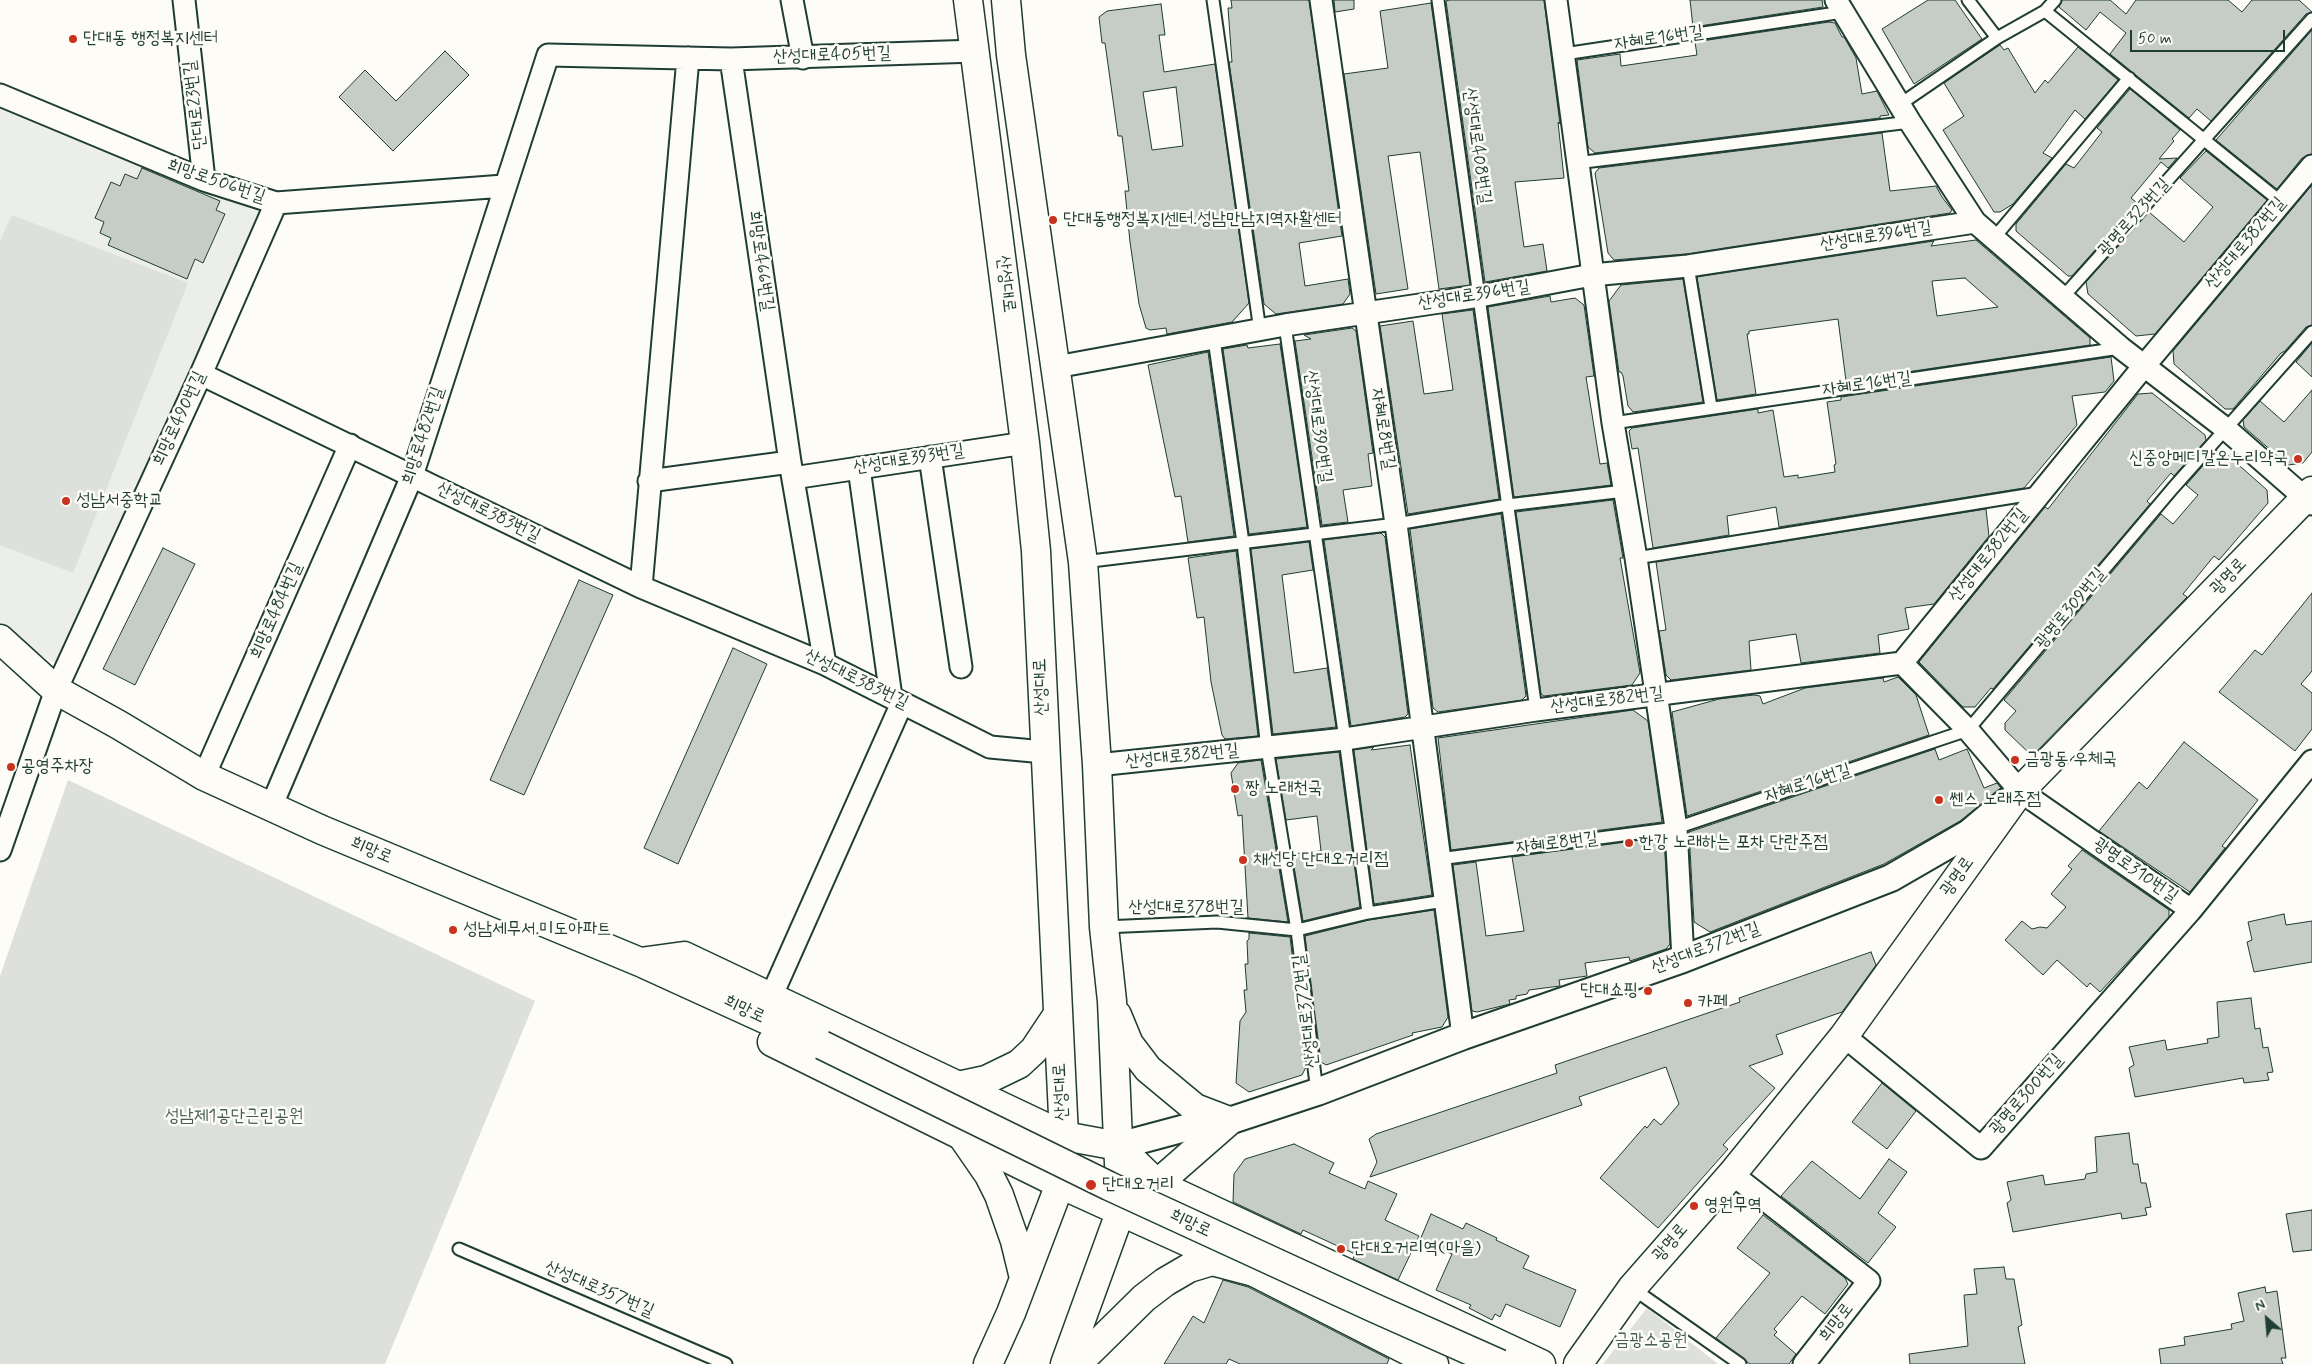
<!DOCTYPE html>
<meta charset="utf-8">
<style>
body{margin:0}
#map{position:relative;width:2312px;height:1364px;overflow:hidden;background:#fdfcf7;font-family:Mynerve,sans-serif}
canvas{display:block}
.north{position:absolute;left:2242px;top:1294px;width:50px;height:50px;-webkit-text-stroke:4px #fdfcf7;paint-order:stroke;rotate:333deg;font-size:14px;font-weight:700;line-height:20px;text-align:center;color:#1f3d34}
.north::after{content:'';display:block;margin:auto;width:18px;height:22px;background:#1f3d34;clip-path:polygon(50% 0,100% 100%,50% 72%,0 100%)}
.scale{position:absolute;left:2130px;top:30px;width:155px;height:22px;box-sizing:border-box;border:2px solid #1f3d34;border-top:0;padding-left:6px;font-size:15px;line-height:18px;white-space:nowrap;color:#1f3d34;-webkit-text-stroke:4px #fdfcf7;paint-order:stroke}
</style>
<div id="map">
<canvas width="2312" height="1364"></canvas>
<div class="north">N</div>
<div class="scale">50 m</div>
</div>
<script>
const c = document.querySelector('canvas').getContext('2d');
c.lineJoin = 'round';
function fillPath(path, color) {
  c.fillStyle = color;
  c.fill(path, 'evenodd');
}
function toPath(rows) {
  const path = new Path2D();
  for (const r of rows) {
    path.moveTo(r[0], r[1]);
    for (let i = 2; i < r.length; i += 2) path.lineTo(r[i], r[i + 1]);
  }
  return path;
}
function trace(path, color, width, dash) {
  c.strokeStyle = color;
  c.lineWidth = width;
  c.lineCap = dash ? 'butt' : 'round';
  c.setLineDash(dash || []);
  c.stroke(path);
}
function label(font, color, halo, rows, align = 'center') {
  c.font = font + ' Mynerve,"Poor Story",sans-serif';
  c.lineWidth = 5;
  c.setLineDash([]);
  c.textBaseline = 'middle';
  c.strokeStyle = halo;
  c.fillStyle = color;
  for (const [text, x, y, turn = 0] of rows) {
    c.save();
    c.translate(x, y);
    c.rotate((+turn || 0) * Math.PI / 180);
    c.textAlign = isNaN(turn) ? turn : align;
    if (halo) c.strokeText(text, 0, 0);
    c.fillText(text, 0, 0);
    c.restore();
  }
}
fillPath(toPath([
 [0,95,204,180,260,211,61,666,0,635]
]), '#eceee9');
fillPath(toPath([
 [12,215,188,283,73,573,0,545,0,241],
 [68,780,535,1001,385,1364,0,1364,0,976],
 [1647,1308,1718,1364,1603,1364]
]), '#dde0db');
const building = toPath([
 [1231,0,1309,0,1342,236,1299,243,1305,286,1348,279,1350,294,1343,304,1276,314,1264,304,1229,62,1232,62,1228,8,1232,8,1231,0],
 [1334,0,1354,0,1354,9,1335,12,1334,0],
 [1449,0,1544,0,1560,124,1558,122,1564,178,1515,182,1524,247,1543,244,1547,271,1485,282,1446,1,1449,0],
 [1690,0,1822,0,1823,7,1693,27,1690,0],
 [1928,0,1955,0,1982,39,1914,84,1882,29,1928,0],
 [2062,0,2110,0,2126,14,2136,0,2228,0,2242,12,2252,0,2299,0,2312,12,2306,14,2211,121,2197,109,2189,118,2110,54,2126,33,2100,12,2086,30,2059,7,2062,0],
 [1431,3,1470,285,1439,289,1420,152,1388,156,1408,289,1376,294,1344,74,1388,68,1380,11,1431,3],
 [1161,4,1165,35,1159,35,1164,72,1215,64,1249,303,1232,322,1167,334,1166,328,1150,330,1146,328,1139,304,1130,242,1125,191,1129,191,1122,136,1118,136,1105,43,1102,43,1099,17,1107,11,1161,4],
 [1176,87,1183,146,1152,150,1143,92,1176,87],
 [1829,22,1835,23,1842,37,1844,37,1856,58,1862,94,1877,91,1889,115,1880,116,1880,118,1595,153,1588,147,1577,60,1620,54,1621,66,1697,55,1695,42,1829,22],
 [2312,30,2312,154,2302,158,2277,189,2216,140,2312,30],
 [2000,45,2004,50,2008,48,2035,93,2045,80,2048,83,2078,47,2118,80,2085,119,2075,110,2043,153,2052,158,2013,204,2000,212,1994,212,1943,130,1964,116,1944,83,2000,45],
 [445,51,469,75,393,151,339,97,365,70,396,101,445,51],
 [2130,89,2180,130,2172,139,2174,141,2159,159,2177,158,2168,168,2161,162,2131,198,2137,203,2072,276,2068,276,2016,231,2016,224,2066,164,2074,168,2102,132,2097,128,2130,89],
 [1882,133,1890,191,1936,186,1942,197,1952,210,1950,213,1686,254,1614,260,1608,253,1595,173,1599,168,1882,133],
 [2206,151,2267,200,2155,334,2136,336,2088,294,2086,282,2149,212,2184,242,2213,207,2180,178,2206,151],
 [142,168,220,201,216,210,225,214,203,263,195,259,187,279,108,245,111,238,100,233,104,222,95,218,111,182,120,186,125,174,137,179,142,168],
 [2312,185,2312,325,2306,327,2285,351,2281,353,2233,409,2225,409,2174,364,2173,351,2312,185],
 [1976,240,2090,338,2090,345,1846,381,1838,319,1749,331,1749,334,1747,334,1756,394,1717,400,1697,277,1934,241,1931,246,1976,240],
 [1965,278,1998,307,1937,316,1932,281,1965,278],
 [1683,279,1703,402,1633,412,1628,406,1623,376,1621,372,1619,372,1609,301,1621,285,1683,279],
 [1550,296,1551,302,1575,298,1584,305,1594,376,1586,377,1600,464,1607,463,1611,485,1514,497,1488,307,1550,296],
 [1473,310,1499,499,1408,514,1380,326,1413,321,1424,394,1453,390,1442,314,1473,310],
 [1352,328,1356,331,1373,453,1368,454,1372,486,1343,490,1348,522,1322,525,1295,341,1311,339,1304,335,1352,328],
 [2312,343,2312,377,2296,362,2312,343],
 [1280,344,1307,527,1249,534,1223,349,1247,345,1248,348,1280,344],
 [1208,352,1234,536,1188,542,1181,496,1175,497,1148,365,1208,352],
 [2111,357,2114,381,2105,392,2072,396,2077,425,2024,488,1779,527,1776,507,1727,516,1729,535,1653,548,1638,448,1632,449,1629,431,1632,428,1758,409,1758,413,1773,410,1784,477,1798,475,1798,478,1835,472,1834,465,1836,464,1827,402,1841,400,1841,397,2111,357],
 [2312,390,2312,452,2303,463,2288,465,2244,427,2243,420,2260,401,2284,422,2312,390],
 [2152,393,2205,435,2206,440,2174,476,2171,473,2147,501,2150,504,1993,689,1991,688,1975,707,1963,707,1919,662,2045,507,2048,509,2138,394,2152,393],
 [2216,451,2223,451,2267,490,2268,503,2219,560,2214,556,2183,594,2187,597,2034,754,2030,754,2005,730,2005,723,2016,711,2004,700,2161,514,2173,524,2198,495,2186,485,2216,451],
 [1613,500,1623,558,1620,558,1640,673,1632,685,1544,696,1541,694,1516,512,1613,500],
 [1986,509,1989,536,1934,604,1905,608,1909,629,1878,635,1880,653,1801,663,1796,634,1749,641,1751,670,1671,680,1666,675,1659,631,1666,630,1656,562,1986,509],
 [1501,514,1526,696,1522,700,1438,712,1433,708,1410,529,1501,514],
 [1381,533,1385,537,1408,714,1405,717,1351,726,1324,540,1381,533],
 [1309,542,1313,570,1282,575,1294,673,1327,668,1336,727,1273,734,1251,549,1309,542],
 [163,548,195,564,135,685,103,669,163,548],
 [1236,551,1258,736,1225,739,1222,735,1211,682,1204,617,1197,618,1188,558,1236,551],
 [579,580,613,595,524,795,490,780,579,580],
 [2312,593,2312,671,2301,684,2312,693,2312,729,2295,751,2219,692,2255,650,2262,655,2312,593],
 [733,648,767,664,678,864,644,848,733,648],
 [1898,677,1916,695,1929,735,1687,816,1672,712,1719,699,1754,695,1760,696,1763,704,1805,688,1883,678,1884,682,1898,677],
 [1633,710,1648,721,1662,822,1451,850,1438,738,1633,710],
 [2184,742,2258,800,2222,846,2225,848,2190,892,2099,831,2139,782,2147,789,2184,742],
 [1410,745,1432,895,1374,904,1354,750,1374,747,1371,750,1410,745],
 [1935,749,1939,760,1967,749,1984,788,1997,783,2001,788,1960,821,1884,864,1710,932,1694,922,1689,832,1935,749],
 [1339,752,1360,907,1303,921,1292,854,1321,851,1317,816,1286,820,1276,759,1339,752],
 [1261,760,1288,922,1248,918,1242,815,1238,816,1231,773,1238,763,1261,760],
 [1664,837,1670,944,1666,949,1630,961,1629,957,1585,963,1587,976,1559,980,1560,986,1529,990,1527,994,1516,996,1516,999,1509,1000,1510,1004,1477,1012,1472,1011,1453,865,1476,862,1486,936,1524,931,1512,857,1664,837],
 [2082,850,2169,910,2169,917,2100,992,2090,983,2087,987,2057,960,2043,975,2005,940,2022,921,2032,929,2040,927,2047,928,2066,907,2051,894,2072,869,2068,866,2082,850],
 [1434,910,1448,1017,1442,1027,1412,1033,1413,1035,1326,1065,1321,1062,1305,936,1369,920,1434,910],
 [2284,914,2286,925,2312,921,2312,962,2254,972,2247,942,2252,940,2248,922,2284,914],
 [1249,933,1290,937,1306,1067,1302,1075,1249,1092,1236,1083,1240,1021,1246,1012,1244,990,1247,990,1245,964,1248,964,1247,941,1249,939,1249,933],
 [1871,952,1876,965,1842,1012,1776,1035,1783,1054,1749,1066,1775,1088,1723,1145,1728,1149,1658,1228,1600,1178,1645,1126,1647,1128,1654,1119,1661,1125,1679,1104,1666,1067,1579,1097,1582,1105,1370,1177,1377,1162,1369,1139,1376,1134,1557,1073,1555,1065,1740,1002,1739,998,1871,952],
 [2251,998,2255,1029,2260,1028,2263,1048,2268,1047,2273,1072,2267,1073,2269,1080,2244,1083,2243,1078,2135,1097,2129,1068,2134,1065,2129,1047,2165,1040,2167,1050,2208,1043,2207,1039,2219,1037,2217,1002,2251,998],
 [1882,1083,1916,1111,1887,1149,1852,1122,1882,1083],
 [2129,1133,2133,1164,2138,1164,2141,1183,2146,1183,2151,1207,2145,1208,2147,1215,2122,1219,2121,1213,2013,1232,2007,1203,2011,1200,2007,1182,2043,1175,2045,1185,2085,1179,2086,1174,2097,1172,2095,1137,2129,1133],
 [1294,1144,1334,1163,1329,1173,1365,1189,1368,1181,1397,1194,1385,1220,1419,1236,1398,1280,1353,1259,1355,1254,1303,1230,1301,1234,1233,1202,1234,1174,1245,1159,1294,1144],
 [1889,1159,1907,1172,1878,1213,1896,1227,1868,1263,1781,1196,1812,1161,1860,1199,1889,1159],
 [2312,1210,2312,1250,2293,1252,2286,1214,2312,1210],
 [1431,1214,1463,1229,1466,1223,1497,1238,1496,1240,1529,1256,1523,1268,1576,1290,1560,1327,1506,1304,1500,1317,1495,1314,1492,1320,1469,1308,1471,1305,1436,1290,1452,1254,1420,1240,1431,1214],
 [1763,1215,1845,1278,1848,1284,1825,1314,1802,1296,1774,1329,1777,1332,1774,1335,1796,1354,1789,1364,1750,1364,1716,1338,1770,1273,1737,1248,1763,1215],
 [2004,1267,2006,1279,2014,1279,2022,1325,2018,1327,2025,1364,1910,1364,1909,1354,1968,1346,1964,1295,1977,1294,1974,1269,2004,1267],
 [1223,1280,1248,1287,1389,1359,1387,1364,1240,1364,1229,1359,1226,1364,1164,1364,1193,1316,1204,1323,1223,1280],
 [2265,1287,2266,1293,2277,1291,2286,1358,2281,1358,2283,1364,2161,1364,2159,1349,2185,1345,2184,1337,2232,1329,2231,1324,2244,1321,2238,1293,2265,1287]
]);
fillPath(building, '#c6cdc7');
trace(building, '#1f3d34', 1);
const service = toPath([
 [1213,0,1260,331],
 [1438,0,1536,710],
 [1968,0,1997,38],
 [2045,11,2281,202],
 [1564,54,1843,12],
 [1899,105,1997,38,2045,11,2055,0],
 [1576,163,1910,122],
 [1994,238,2129,78],
 [1688,266,1711,407],
 [2063,297,2312,19],
 [1285,325,1345,739,1368,913],
 [1214,339,1243,543,1267,748,1297,930,1317,1092],
 [1613,423,2120,348],
 [1636,558,2039,493],
 [1083,562,1396,524,1508,505,1624,491],
 [1439,859,1676,828,1968,730,2173,488,2312,332],
 [1104,927,1217,922,1297,930,1368,913,1444,901],
 [459,1249,726,1364],
 [1632,1288,1740,1364]
]);
const minor = toPath([
 [184,0,204,180],
 [792,0,803,58],
 [1321,0,1396,524,1463,1036],
 [1556,0,1613,423,1636,558,1676,828,1683,959],
 [1836,0,1910,122,1975,222,2121,348,2226,429,2312,504],
 [731,59,790,462,825,664],
 [0,95,204,180,276,203,504,186],
 [1056,367,1285,325,1480,296,1592,275,1688,266,1975,222],
 [201,374,641,587,825,664,990,747,1044,752],
 [930,457,961,667],
 [859,468,891,697],
 [793,478,1025,443],
 [649,481,790,462],
 [641,587,688,58],
 [1902,663,1968,730,2020,791,2191,910],
 [1097,765,1345,739,1536,710,1902,663,2144,366,2312,166],
 [204,776,350,445],
 [271,807,412,476,548,55,731,59,976,51],
 [0,850,56,690,201,374,276,203],
 [771,997,902,703],
 [1844,1036,1981,1148,2191,910,2312,761],
 [1732,1174,1869,1281,1804,1364]
]);
const tertiary = toPath([
 [1118,1146,1189,1127,1229,1121,1317,1092,1463,1036,1683,959,1891,878,1969,833,2006,802]
]);
const secondary = toPath([
 [0,639,56,690,119,725,204,776,322,830,640,962,822,1045],
 [640,962,684,956,1064,1136,1118,1146,1157,1184,1541,1364],
 [772,1042,1060,1184,1254,1272,1434,1364],
 [1578,1364,1632,1288,1732,1174,1844,1036,2020,791,2312,491]
]);
const primary = toPath([
 [968,0,1025,443,1036,551,1064,1136,1060,1184,1011,1313,988,1364],
 [1006,0,1011,55,1083,562,1097,765,1104,927,1112,1001,1121,1210,1065,1364],
 [1117,1015,1129,1044,1148,1069,1195,1108,1229,1121,1157,1184,1121,1210],
 [958,1086,986,1080,1019,1064,1034,1050,1058,1014],
 [962,1136,989,1175,999,1195,1015,1241,1024,1278],
 [1077,1364,1144,1298,1165,1282,1189,1268,1212,1261,1254,1272]
]);
trace(service, '#1f3d34', 15);
trace(minor, '#1f3d34', 25);
trace(tertiary, '#1f3d34', 30);
trace(secondary, '#1f3d34', 31);
trace(primary, '#1f3d34', 31);
trace(service, '#fdfcf7', 11);
trace(minor, '#fdfcf7', 21);
trace(tertiary, '#fdfcf7', 26);
trace(secondary, '#fdfcf7', 28);
trace(primary, '#fdfcf7', 28);
const secondaryBridge = toPath([
 [822,1045,1109,1186,1372,1307,1500,1364]
]);
trace(secondaryBridge, '#1f3d34', 31, []);
trace(secondaryBridge, '#fdfcf7', 28);
for (const [x, y, r, color] of [
 [73,39,5,"#c8321e"],
 [1053,220,5,"#c8321e"],
 [2298,459,5,"#c8321e"],
 [66,501,5,"#c8321e"],
 [2015,760,5,"#c8321e"],
 [11,767,5,"#c8321e"],
 [1235,789,5,"#c8321e"],
 [1939,800,5,"#c8321e"],
 [1629,843,5,"#c8321e"],
 [1243,860,5,"#c8321e"],
 [453,930,5,"#c8321e"],
 [1648,991,5,"#c8321e"],
 [1688,1003,5,"#c8321e"],
 [1091,1185,6,"#c8321e"],
 [1694,1206,5,"#c8321e"],
 [1341,1249,5,"#c8321e"]
]) {
  const dot = new Path2D();
  dot.arc(x, y, r, 0, 2 * Math.PI);
  c.fillStyle = color;
  c.fill(dot);
  trace(dot, '#fdfcf7', 2);
}
label('18px', '#1f3d34', '#fdfcf7', [
 ["단대동 행정복지센터",83,39],
 ["단대동행정복지센터.성남만남지역자활센터",1063,220],
 ["신중앙메디칼온누리약국",2288,459,"right"],
 ["성남서중학교",76,501],
 ["금광동 우체국",2025,760],
 ["공영주차장",21,767],
 ["짱 노래천국",1245,789],
 ["쎈스 노래주점",1949,800],
 ["한강 노래하는 포차 단란주점",1639,843],
 ["채선당 단대오거리점",1253,860],
 ["성남세무서.미도아파트",463,930],
 ["단대쇼핑",1638,991,"right"],
 ["카페",1698,1003],
 ["단대오거리",1102,1185],
 ["영원무역",1704,1206],
 ["단대오거리역(마을)",1351,1249]
], 'left');
label('18px', '#1f3d34', '#fdfcf7', [
 ["자혜로16번길",1659,39,-8],
 ["산성대로405번길",832,56,-2],
 ["단대로23번길",196,105,-97],
 ["산성대로408번길",1476,146,82],
 ["희망로506번길",216,182,19],
 ["광명로323번길",2135,218,-48],
 ["산성대로396번길",1876,237,-9],
 ["산성대로382번길",2246,244,-50],
 ["희망로466번길",760,261,82],
 ["산성대로",1005,284,83],
 ["산성대로396번길",1474,296,-9],
 ["자혜로16번길",1867,385,-8],
 ["희망로490번길",180,419,-65],
 ["산성대로390번길",1317,427,82],
 ["자혜로8번길",1382,429,81],
 ["희망로482번길",424,436,-72],
 ["산성대로393번길",909,460,-9],
 ["산성대로383번길",488,513,26],
 ["산성대로382번길",1989,556,-51],
 ["광명로",2229,577,-46],
 ["광명로309번길",2071,609,-50],
 ["희망로484번길",277,611,-66],
 ["산성대로383번길",856,680,26],
 ["산성대로",1042,687,-92],
 ["산성대로382번길",1607,701,-7],
 ["산성대로382번길",1182,757,-6],
 ["자혜로16번길",1808,784,-18],
 ["자혜로8번길",1557,844,-7],
 ["희망로",371,851,23],
 ["광명로310번길",2135,871,35],
 ["광명로",1958,877,-54],
 ["산성대로378번길",1186,908],
 ["산성대로372번길",1706,949,-21],
 ["희망로",744,1010,25],
 ["산성대로372번길",1307,1011,-97],
 ["산성대로",1062,1092,-93],
 ["광명로300번길",2027,1095,-49],
 ["희망로",1190,1224,25],
 ["광명로",1671,1243,-49],
 ["산성대로357번길",599,1290,23],
 ["희망로",1837,1323,-52]
]);
label('18px', '#455e55', '#fdfcf7', [
 ["성남제1공단근린공원",234,1117],
 ["금광소공원",1651,1341]
]);
</script>
